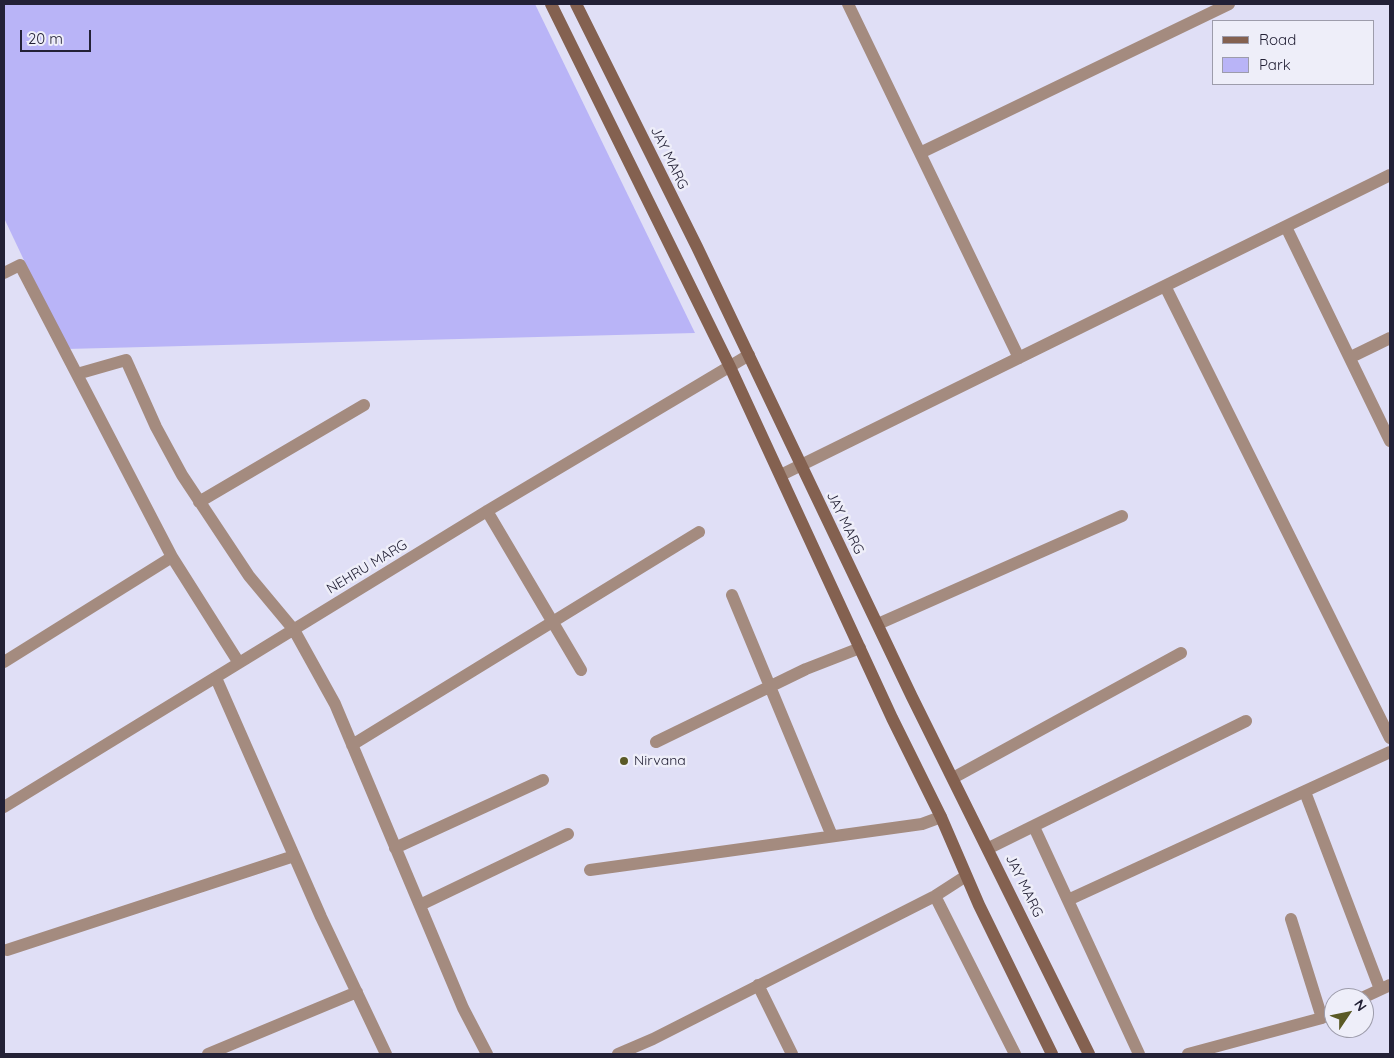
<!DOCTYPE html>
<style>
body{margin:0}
#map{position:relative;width:1394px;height:1058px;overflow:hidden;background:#e0dff6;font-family:Quicksand,sans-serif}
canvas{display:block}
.frame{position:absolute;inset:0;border:5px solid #232136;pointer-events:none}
.legend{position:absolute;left:1212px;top:20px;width:162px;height:65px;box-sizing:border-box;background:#eeeef9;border:1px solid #9d9cab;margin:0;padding:6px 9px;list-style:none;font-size:15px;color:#232136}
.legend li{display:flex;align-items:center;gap:10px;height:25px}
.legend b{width:25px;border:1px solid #9d9cab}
.north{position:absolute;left:1324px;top:988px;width:50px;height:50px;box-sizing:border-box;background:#eeeef9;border:1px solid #9d9cab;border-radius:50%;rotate:56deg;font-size:14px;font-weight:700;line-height:20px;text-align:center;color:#232136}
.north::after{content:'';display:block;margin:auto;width:18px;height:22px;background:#5a5925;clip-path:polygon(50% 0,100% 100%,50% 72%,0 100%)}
.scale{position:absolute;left:20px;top:30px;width:71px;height:22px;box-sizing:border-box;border:2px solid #232136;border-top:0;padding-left:6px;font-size:15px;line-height:18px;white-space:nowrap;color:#232136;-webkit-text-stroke:4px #eeeef9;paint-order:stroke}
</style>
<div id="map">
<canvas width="1394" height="1058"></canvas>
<div class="frame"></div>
<ul class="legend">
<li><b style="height:6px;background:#846150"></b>Road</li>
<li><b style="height:14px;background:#b9b4f7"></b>Park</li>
</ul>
<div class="north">N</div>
<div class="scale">20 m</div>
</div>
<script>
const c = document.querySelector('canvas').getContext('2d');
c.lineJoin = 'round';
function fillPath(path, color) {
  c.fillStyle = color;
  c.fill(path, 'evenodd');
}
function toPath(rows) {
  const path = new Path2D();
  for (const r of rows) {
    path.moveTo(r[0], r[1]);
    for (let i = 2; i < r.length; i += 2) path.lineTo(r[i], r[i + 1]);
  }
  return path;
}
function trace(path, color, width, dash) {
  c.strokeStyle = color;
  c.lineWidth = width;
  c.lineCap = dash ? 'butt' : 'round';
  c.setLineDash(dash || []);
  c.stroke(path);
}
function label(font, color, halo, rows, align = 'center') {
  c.font = font + ' Quicksand,sans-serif';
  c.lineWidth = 5;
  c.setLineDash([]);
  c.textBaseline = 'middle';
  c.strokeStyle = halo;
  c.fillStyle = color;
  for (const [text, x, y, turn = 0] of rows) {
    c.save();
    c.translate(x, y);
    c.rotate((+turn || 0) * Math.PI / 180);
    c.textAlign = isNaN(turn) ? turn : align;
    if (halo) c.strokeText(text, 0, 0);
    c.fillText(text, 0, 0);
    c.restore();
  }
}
fillPath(toPath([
 [4,4,535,4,695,333,66,349,4,218]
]), '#b9b4f7');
trace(toPath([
 [848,4,1019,358],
 [920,153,1229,4],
 [1286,227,1390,441],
 [4,273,20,265,172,557,239,663],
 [1165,286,1390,738],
 [1351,357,1390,338],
 [77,374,126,360,156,427,182,475,249,576,294,630,335,704,463,1008,487,1054],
 [781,475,1390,175],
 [199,502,364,405],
 [487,511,581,670],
 [732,595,832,836],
 [878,624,1122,516],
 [4,662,172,557],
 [216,678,321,917,386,1054],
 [656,742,806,669,860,648],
 [352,745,699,532],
 [953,778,1181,653],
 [1305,792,1380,989],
 [4,807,487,511,749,355],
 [1034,827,1139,1054],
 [395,848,543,780],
 [989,848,1246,721],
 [590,870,922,824,941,817],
 [935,896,1015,1054],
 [1068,900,1390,752],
 [420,905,568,834],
 [1291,919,1322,1018],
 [7,950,294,856],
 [758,985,792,1054],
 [1362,998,1390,985],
 [208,1054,357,992],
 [618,1054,653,1039,935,896,966,876],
 [1188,1054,1322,1018,1334,1012]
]), '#a48b7f', 12);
trace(toPath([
 [551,4,730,367,892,718,941,817,979,905,1052,1054],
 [576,4,697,247,912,697,1089,1054]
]), '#846150', 12);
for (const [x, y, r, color] of [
 [624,761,5,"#5a5925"]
]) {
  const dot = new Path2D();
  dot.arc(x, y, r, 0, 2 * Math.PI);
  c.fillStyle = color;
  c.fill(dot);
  trace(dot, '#eeeef9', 2);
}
label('14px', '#232136', '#eeeef9', [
 ["JAY MARG",669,158,64],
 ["JAY MARG",845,523,64],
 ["NEHRU MARG",367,567,-31],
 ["JAY MARG",1024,886,64]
]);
label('14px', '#232136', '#eeeef9', [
 ["Nirvana",634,761]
], 'left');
</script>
